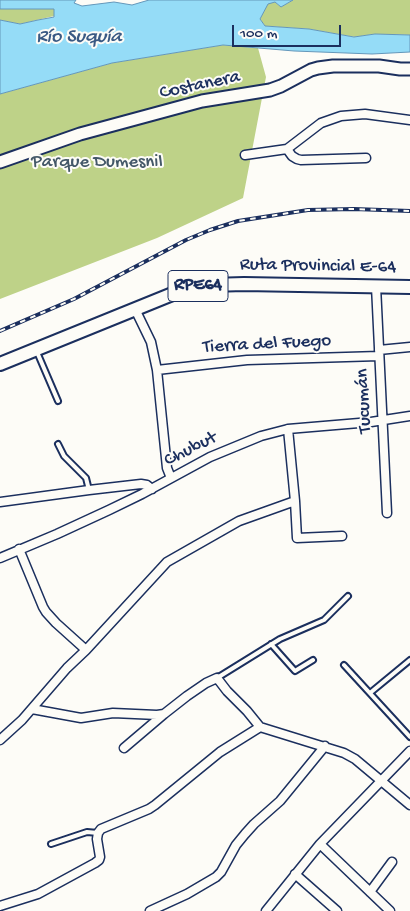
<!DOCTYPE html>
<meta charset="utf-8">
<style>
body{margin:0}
#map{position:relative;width:410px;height:911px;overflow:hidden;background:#fdfcf7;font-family:"Gochi Hand",sans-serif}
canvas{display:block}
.scale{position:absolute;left:232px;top:25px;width:109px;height:22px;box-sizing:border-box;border:2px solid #1b2f5e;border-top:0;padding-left:6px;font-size:15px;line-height:18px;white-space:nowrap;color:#1b2f5e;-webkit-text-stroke:4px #fdfcf7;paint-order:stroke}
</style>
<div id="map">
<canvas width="410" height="911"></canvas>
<div class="scale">100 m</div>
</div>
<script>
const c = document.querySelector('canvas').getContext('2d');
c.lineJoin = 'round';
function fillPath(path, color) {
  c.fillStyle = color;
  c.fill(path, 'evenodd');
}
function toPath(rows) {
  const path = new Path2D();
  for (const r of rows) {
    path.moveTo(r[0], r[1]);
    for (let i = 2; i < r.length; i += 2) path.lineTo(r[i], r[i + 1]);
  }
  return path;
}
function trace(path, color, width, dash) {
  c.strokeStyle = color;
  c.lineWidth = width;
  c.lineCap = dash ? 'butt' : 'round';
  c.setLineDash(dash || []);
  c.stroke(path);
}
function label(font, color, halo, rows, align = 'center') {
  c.font = font + ' "Gochi Hand",sans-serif';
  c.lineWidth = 4;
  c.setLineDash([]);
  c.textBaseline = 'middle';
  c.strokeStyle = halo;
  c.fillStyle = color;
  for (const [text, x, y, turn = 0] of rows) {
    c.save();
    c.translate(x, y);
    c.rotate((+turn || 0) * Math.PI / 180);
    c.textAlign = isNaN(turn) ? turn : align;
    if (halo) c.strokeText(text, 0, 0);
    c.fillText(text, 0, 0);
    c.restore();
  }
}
fillPath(toPath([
 [293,0,410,0,410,35,375,34,355,37,309,29,265,26,260,19,268,3,275,2,281,7],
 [0,9,54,9,54,16,20,24,0,20],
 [223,45,258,48,266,77,243,198,157,238,0,299,0,94,112,63]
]), '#bed288');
const water = toPath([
 [0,0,76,0,74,3,82,6,114,2,132,5,149,0,293,0,281,7,275,2,268,4,260,19,265,26,309,29,354,37,375,34,410,35,410,52,372,54,294,51,223,45,112,63,0,94,0,20,20,24,38,20,54,17,54,9,0,9,0,0]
]);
fillPath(water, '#95dcf7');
trace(water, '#6497ba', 1);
const lane = toPath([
 [37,352,58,401],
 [58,444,64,456,86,478,89,490],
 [271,644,295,671,313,660],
 [344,665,410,737],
 [217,678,280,639,324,620,348,596],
 [370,693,410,660],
 [51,844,87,832,98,833]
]);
const street = toPath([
 [287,149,292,156,297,159,301,160,366,158],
 [245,155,287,149,321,123,341,116,365,114,410,120],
 [376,286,387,513],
 [135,309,151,342,157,370,167,468,171,478],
 [379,350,410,347],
 [157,370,247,360,379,356],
 [295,501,297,538,342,536],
 [0,502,89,490,141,484,147,485,152,489],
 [19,549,43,607,46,612,56,623,86,650],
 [0,558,57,534,109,510,142,494,210,457,261,436,288,429,371,422,410,416],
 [32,709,81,718,113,713,157,715,164,714],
 [0,740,22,720,67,668,86,650,167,562,239,521,295,501,288,429],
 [124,748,164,714,187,696,206,683,217,678,227,691,247,711,260,727,344,753,355,759,410,805],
 [320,844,390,911],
 [295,874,337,911],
 [370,892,392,862],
 [0,906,38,894,95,863,99,860,100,857,97,839,98,833,101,829,149,809,155,805,220,752,260,727],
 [150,911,187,894,216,877,221,872,236,845,245,834,254,824,280,801,325,746],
 [266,911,320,844,410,751]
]);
const secondary = toPath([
 [0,162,80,134,202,101,270,90,281,86,311,70,318,68,333,66,379,66,400,69,410,69]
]);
const primary = toPath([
 [0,364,175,293,199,286,211,285,244,284,410,287]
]);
trace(lane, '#1b2f5e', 8);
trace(street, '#1b2f5e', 11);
trace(secondary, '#1b2f5e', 15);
trace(primary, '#1b2f5e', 16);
trace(lane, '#fdfcf7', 4);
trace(street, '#fdfcf7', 8);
trace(secondary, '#fdfcf7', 11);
trace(primary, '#fdfcf7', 12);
const rail = toPath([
 [0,331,74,299,186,240,210,230,238,221,308,210,354,209,410,211]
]);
trace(rail, '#1b2f5e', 4);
trace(rail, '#fdfcf7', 2, [5.5]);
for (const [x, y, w] of [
 [198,286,60]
]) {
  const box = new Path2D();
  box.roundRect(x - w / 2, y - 15.5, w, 31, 4);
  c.fillStyle = '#fdfcf7';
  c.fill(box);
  trace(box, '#1b2f5e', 1);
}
label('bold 18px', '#1b2f5e', null, [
 ["RPE64",198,286]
]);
label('19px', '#1b2f5e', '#fdfcf7', [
 ["Costanera",200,86,-12],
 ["Ruta Provincial E-64",318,267,1],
 ["Tierra del Fuego",267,345,-3],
 ["Tucumán",365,401,-93],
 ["Chubut",191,450,-27]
]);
label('19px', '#445868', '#fdfcf7', [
 ["Parque Dumesnil",97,163]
]);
label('italic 20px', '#3a5a84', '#fdfcf7', [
 ["Río Suquía",79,38]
]);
</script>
